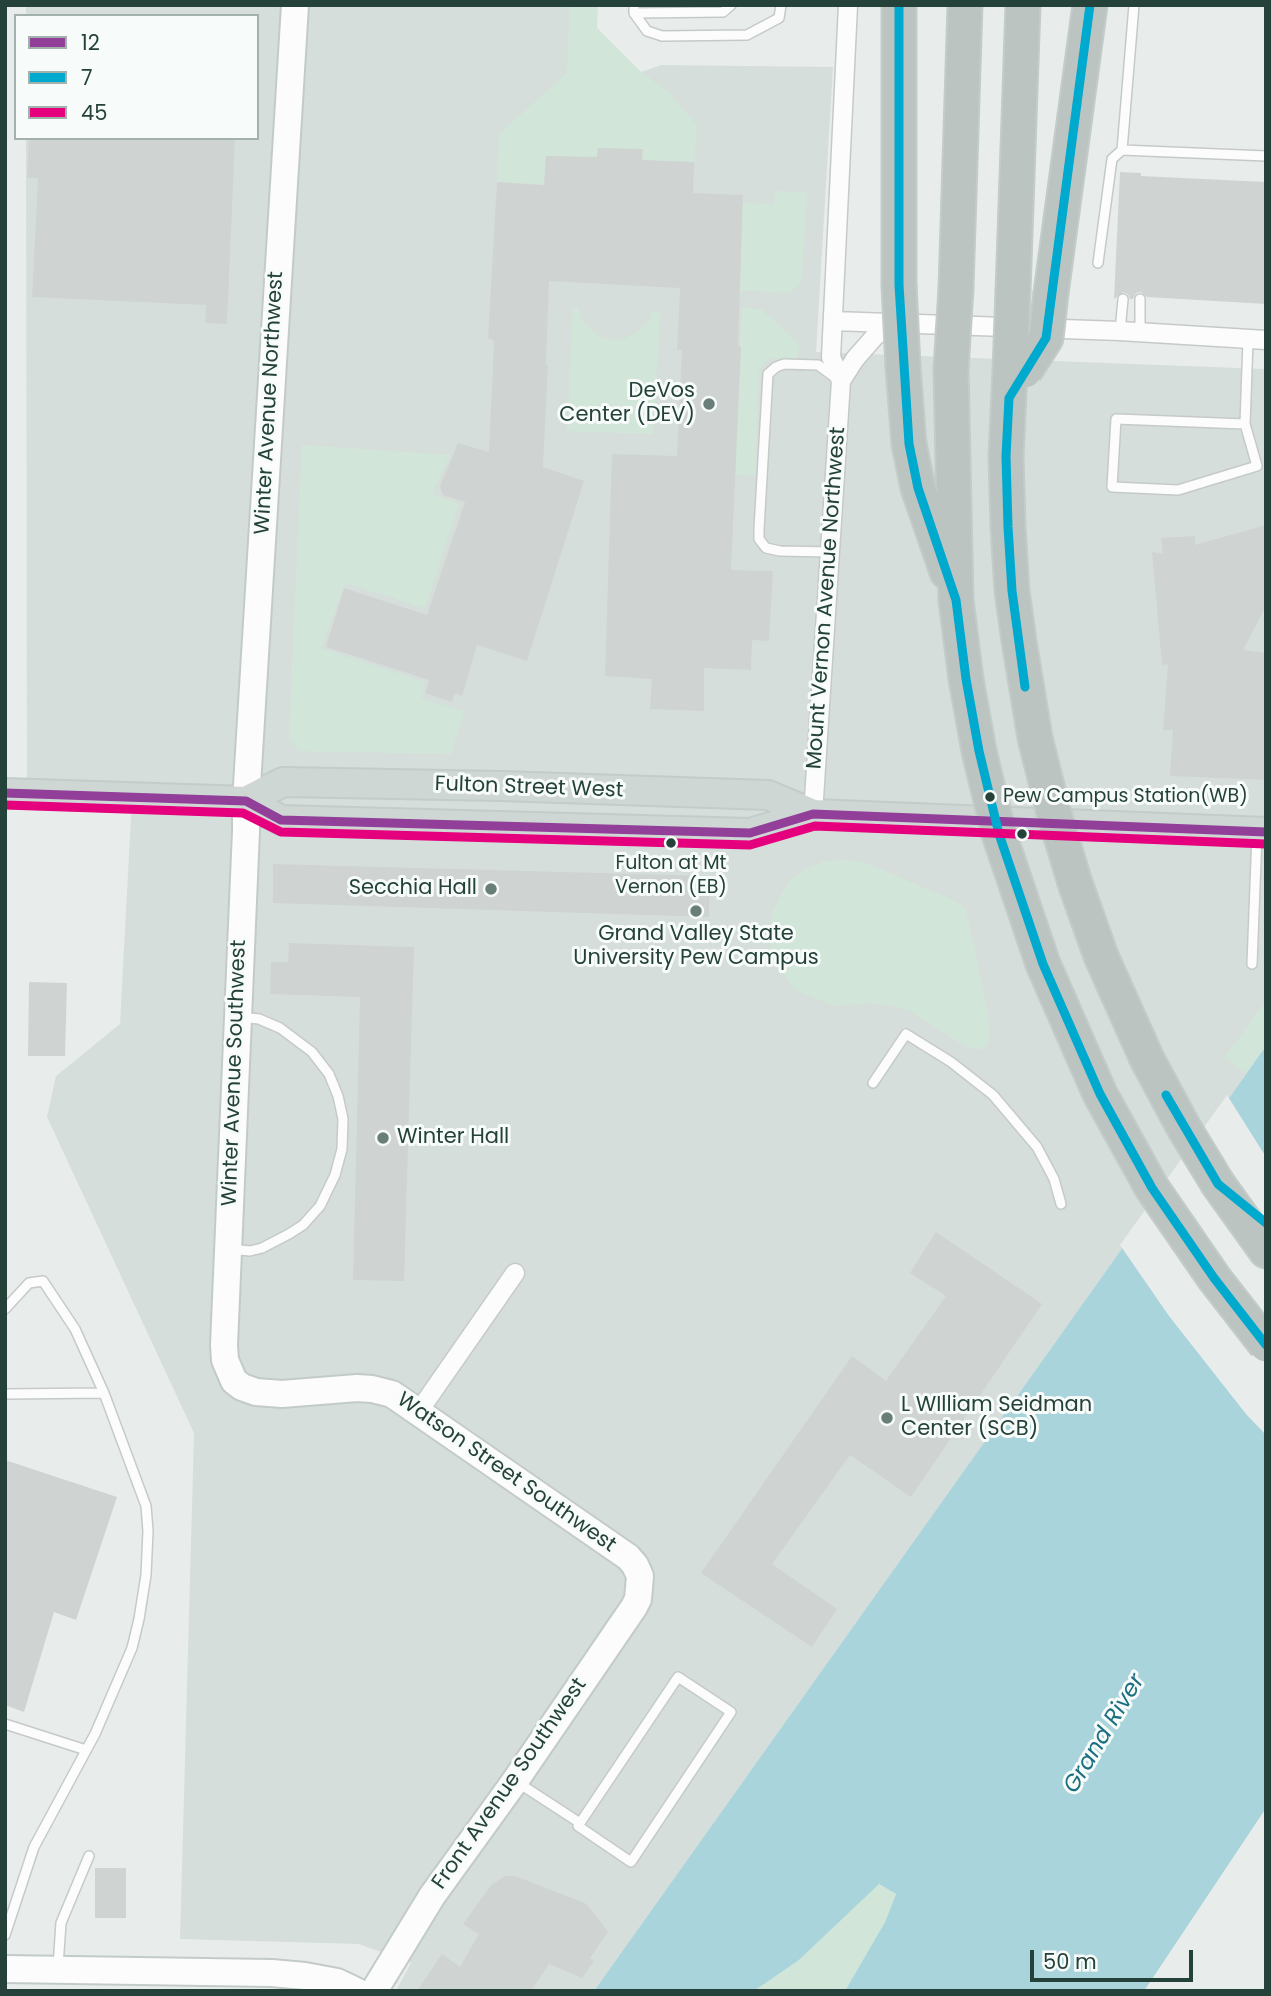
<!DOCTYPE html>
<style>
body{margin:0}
#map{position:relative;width:1271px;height:1996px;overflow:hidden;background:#e8edeb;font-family:Poppins,sans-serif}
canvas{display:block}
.frame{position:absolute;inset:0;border:7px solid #24423a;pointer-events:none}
.legend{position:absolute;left:14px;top:14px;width:245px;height:126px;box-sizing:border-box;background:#f7fbf9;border:2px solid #a3b1ad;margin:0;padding:9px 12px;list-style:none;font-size:21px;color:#24423a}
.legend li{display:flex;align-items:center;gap:14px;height:35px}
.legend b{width:35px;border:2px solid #a3b1ad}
.scale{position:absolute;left:1030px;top:1950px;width:163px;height:32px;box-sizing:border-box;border:4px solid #24423a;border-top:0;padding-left:9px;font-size:21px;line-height:24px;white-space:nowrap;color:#24423a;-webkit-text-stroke:5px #f7fbf9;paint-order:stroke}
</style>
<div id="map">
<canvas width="1271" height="1996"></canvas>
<div class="frame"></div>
<ul class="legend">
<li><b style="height:9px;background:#913f98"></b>12</li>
<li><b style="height:9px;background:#00a9ce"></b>7</li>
<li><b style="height:9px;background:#e5007d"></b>45</li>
</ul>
<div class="scale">50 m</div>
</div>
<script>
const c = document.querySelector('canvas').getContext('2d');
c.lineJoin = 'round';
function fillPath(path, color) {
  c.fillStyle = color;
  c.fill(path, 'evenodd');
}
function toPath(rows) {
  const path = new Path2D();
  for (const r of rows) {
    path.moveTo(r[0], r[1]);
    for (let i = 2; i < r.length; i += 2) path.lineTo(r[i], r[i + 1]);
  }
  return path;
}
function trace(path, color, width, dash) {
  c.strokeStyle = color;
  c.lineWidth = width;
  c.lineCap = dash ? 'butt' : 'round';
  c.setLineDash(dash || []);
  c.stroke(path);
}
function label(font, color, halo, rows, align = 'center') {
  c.font = font + ' Poppins,sans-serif';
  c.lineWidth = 6;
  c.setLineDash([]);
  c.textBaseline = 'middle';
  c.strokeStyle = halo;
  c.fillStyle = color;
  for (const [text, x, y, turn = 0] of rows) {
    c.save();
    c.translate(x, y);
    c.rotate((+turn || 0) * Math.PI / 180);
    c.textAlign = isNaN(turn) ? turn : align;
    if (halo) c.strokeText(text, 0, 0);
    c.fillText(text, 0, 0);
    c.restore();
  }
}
fillPath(toPath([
 [26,5,586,5,586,17,641,72,661,65,833,67,816,352,1266,369,1266,1046,594,1991,396,1991,411,1963,359,1944,180,1939,194,1433,47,1117,56,1076,120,1024,132,798,27,794,26,138,257,138,257,16,26,16]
]), '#d6dedb');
fillPath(toPath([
 [570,5,598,5,597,28,641,72,667,91,697,125,694,162,642,160,642,149,598,148,597,157,546,156,544,185,497,182,499,134,567,73],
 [776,191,807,193,801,283,788,293,740,290,742,203,774,204],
 [573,307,577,307,582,320,599,337,620,341,636,333,649,320,653,310,660,313,653,434,567,431],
 [742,308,761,309,799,344,797,360,773,358,766,361,759,370,755,476,730,474,734,464],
 [302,445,450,455,432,494,459,504,425,608,345,583,321,648,424,682,422,699,464,711,451,754,300,751,289,739],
 [842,860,858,861,873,866,948,898,961,905,966,910,988,1014,990,1040,983,1049,968,1048,910,1011,893,1006,870,1003,834,1006,796,990,786,978,777,966,770,948,769,935,772,913,781,895,792,878,808,868,825,861],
 [1266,1001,1266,1046,1246,1074,1225,1057],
 [878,1884,896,1894,885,1922,845,1991,754,1991,799,1960]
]), '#d1e6d8');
fillPath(toPath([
 [1266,1046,1266,1808,1144,1991,845,1991,885,1922,896,1894,879,1884,799,1960,754,1991,594,1991]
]), '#a9d4db');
fillPath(toPath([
 [1227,1095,1266,1157,1266,1435,1246,1414,1169,1316,1120,1245]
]), '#e8edeb');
fillPath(toPath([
 [29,138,235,138,227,324,205,323,206,305,32,297,38,178,27,178],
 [598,148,643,149,642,160,694,162,693,193,743,195,738,346,741,347,731,570,773,571,769,641,752,640,751,670,704,668,704,711,650,709,652,679,605,676,612,454,677,456,682,350,677,350,680,288,549,281,546,365,548,365,543,467,584,481,527,661,477,645,462,696,455,693,452,702,425,693,429,680,326,647,344,588,427,615,465,502,443,495,440,486,458,443,489,452,494,341,488,338,497,182,544,185,546,156,597,157],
 [1120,172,1141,173,1141,176,1266,182,1266,304,1147,297,1141,292,1136,293,1133,299,1130,299,1128,294,1123,292,1114,299],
 [1266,525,1266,606,1243,650,1266,653,1266,780,1170,776,1173,730,1163,730,1168,664,1162,665,1152,552,1163,554,1161,538,1195,536,1195,545],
 [273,864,710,876,709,917,273,903],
 [289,943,414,947,404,1281,353,1280,360,997,270,994,271,962,288,962],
 [29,982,67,983,65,1056,28,1056],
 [936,1232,1042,1304,911,1497,850,1455,772,1564,837,1609,812,1647,701,1573,852,1356,886,1381,946,1296,910,1273],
 [5,1460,117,1497,76,1620,54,1612,24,1712,5,1705],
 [95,1868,126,1868,126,1918,95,1918],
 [506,1876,515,1876,585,1903,591,1909,608,1932,590,1958,594,1961,582,1978,549,1964,531,1991,417,1991,442,1954,460,1967,479,1934,463,1924,492,1884]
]), '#cfd4d2');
const lane = toPath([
 [634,5,634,13,647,31,662,36,747,35,779,18,781,5],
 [634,13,723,12,731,5],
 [1122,150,1266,156],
 [1098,263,1112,159,1122,150,1134,5],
 [1120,331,1123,299],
 [1140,333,1140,299],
 [1245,424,1116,419,1112,487,1178,490,1257,466,1245,424,1248,340],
 [830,552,780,551,766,548,759,539,759,529,768,374,776,367,784,364,818,365,836,378],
 [1252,964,1257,834],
 [873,1083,906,1034,951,1062,993,1095,1037,1147,1054,1179,1061,1204],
 [230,1249,250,1251,262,1248,289,1234,303,1225,320,1206,335,1175,342,1149,343,1119,338,1096,329,1074,312,1052,280,1028,259,1019,240,1017],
 [5,1309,29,1283,43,1281,75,1329,104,1393],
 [5,1394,104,1393,146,1506,148,1531,146,1575,139,1619,132,1648,95,1734,34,1847,5,1935],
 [5,1724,86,1750],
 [517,1782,580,1823,578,1826,631,1862,731,1712,678,1677,580,1823],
 [58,1966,61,1923,89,1856]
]);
const street = toPath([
 [833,321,1120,331,1266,340],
 [841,381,855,359,876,335,899,325],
 [813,814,841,381,831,357,848,5],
 [419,1411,515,1273]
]);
const secondary = toPath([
 [295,5,246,801,246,831,224,1345,225,1360,234,1381,242,1387,256,1392,282,1394,357,1388,372,1389,392,1394,628,1557,635,1565,640,1576,638,1599,634,1607,515,1781,432,1896,374,1991],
 [5,1969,272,1973,305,1976,337,1982,356,1991]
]);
const primary = toPath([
 [5,793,246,801,281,820,750,833,813,814,1266,832],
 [246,801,283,782,501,786,768,795,813,814]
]);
const highway = toPath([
 [899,5,899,285],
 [956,288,965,5],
 [1013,291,1023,5],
 [1051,293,1090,5],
 [903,367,909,444,918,488,947,572],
 [951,369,956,600,966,679,979,751],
 [1010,371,1006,456,1008,527,1012,591,1019,641,1035,738],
 [1218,1184,1266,1251]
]);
trace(lane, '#c5cac8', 12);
trace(street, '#c5cac8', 21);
trace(secondary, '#c3cbc8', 30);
trace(primary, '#c3ccc9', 32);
trace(highway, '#c3ccc9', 37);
trace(lane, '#fcfcfc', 9);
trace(street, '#fcfcfc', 18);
trace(secondary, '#fcfcfc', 26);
trace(primary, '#cfd7d5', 28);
trace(highway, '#bcc4c2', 33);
const highwayBridge = toPath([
 [899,285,903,367],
 [951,369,956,288],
 [1010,371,1013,291],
 [1025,371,1046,338,1051,293],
 [1035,738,1053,810,1075,883,1101,956,1147,1059,1184,1128,1218,1184],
 [979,751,999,834,1043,964,1100,1094,1152,1188,1214,1278,1266,1345]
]);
trace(highwayBridge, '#c3ccc9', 37, []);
trace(highwayBridge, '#bcc4c2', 33);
trace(toPath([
 [5,793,246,801,281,820,750,833,813,814,1266,832]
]), '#913f98', 9);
trace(toPath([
 [899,5,899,285,909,444,918,488,956,600,966,679,979,751,999,834,1043,964,1100,1094,1152,1188,1214,1278,1266,1345],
 [1025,687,1012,591,1008,527,1006,456,1009,398,1046,338,1090,5],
 [1166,1095,1218,1184,1266,1223]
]), '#00a9ce', 9);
trace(toPath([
 [5,805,243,813,281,832,750,845,815,826,1266,844]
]), '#e5007d', 9);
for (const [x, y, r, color] of [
 [709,404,7,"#697e78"],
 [990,797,6,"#24423a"],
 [1022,834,6,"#24423a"],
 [671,843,6,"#24423a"],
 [491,889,7,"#697e78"],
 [696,911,7,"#697e78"],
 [383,1138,7,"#697e78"],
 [887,1418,7,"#697e78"]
]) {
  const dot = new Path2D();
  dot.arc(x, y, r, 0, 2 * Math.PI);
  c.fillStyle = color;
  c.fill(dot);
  trace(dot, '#f7fbf9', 2.5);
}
label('19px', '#24423a', '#f7fbf9', [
 ["Pew Campus Station(WB)",1003,797],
 ["Fulton at Mt",671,864,"center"],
 ["Vernon (EB)",671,888,"center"]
], 'left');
label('21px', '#24423a', '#f7fbf9', [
 ["DeVos",695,392],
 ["Center (DEV)",695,416],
 ["Secchia Hall",477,889],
 ["Grand Valley State",696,935,"center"],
 ["University Pew Campus",696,959,"center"],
 ["Winter Hall",397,1138,"left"],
 ["L WIlliam Seidman",901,1406,"left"],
 ["Center (SCB)",901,1430,"left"]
], 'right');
label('21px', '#24423a', '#f7fbf9', [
 ["Winter Avenue Northwest",270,403,-87],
 ["Mount Vernon Avenue Northwest",827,598,-86],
 ["Fulton Street West",529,788,2],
 ["Winter Avenue Southwest",235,1073,-88],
 ["Watson Street Southwest",506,1473,35],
 ["Front Avenue Southwest",510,1784,-55]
]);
label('italic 23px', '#1c6f80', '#f7fbf9', [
 ["Grand River",1105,1734,-59]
]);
</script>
